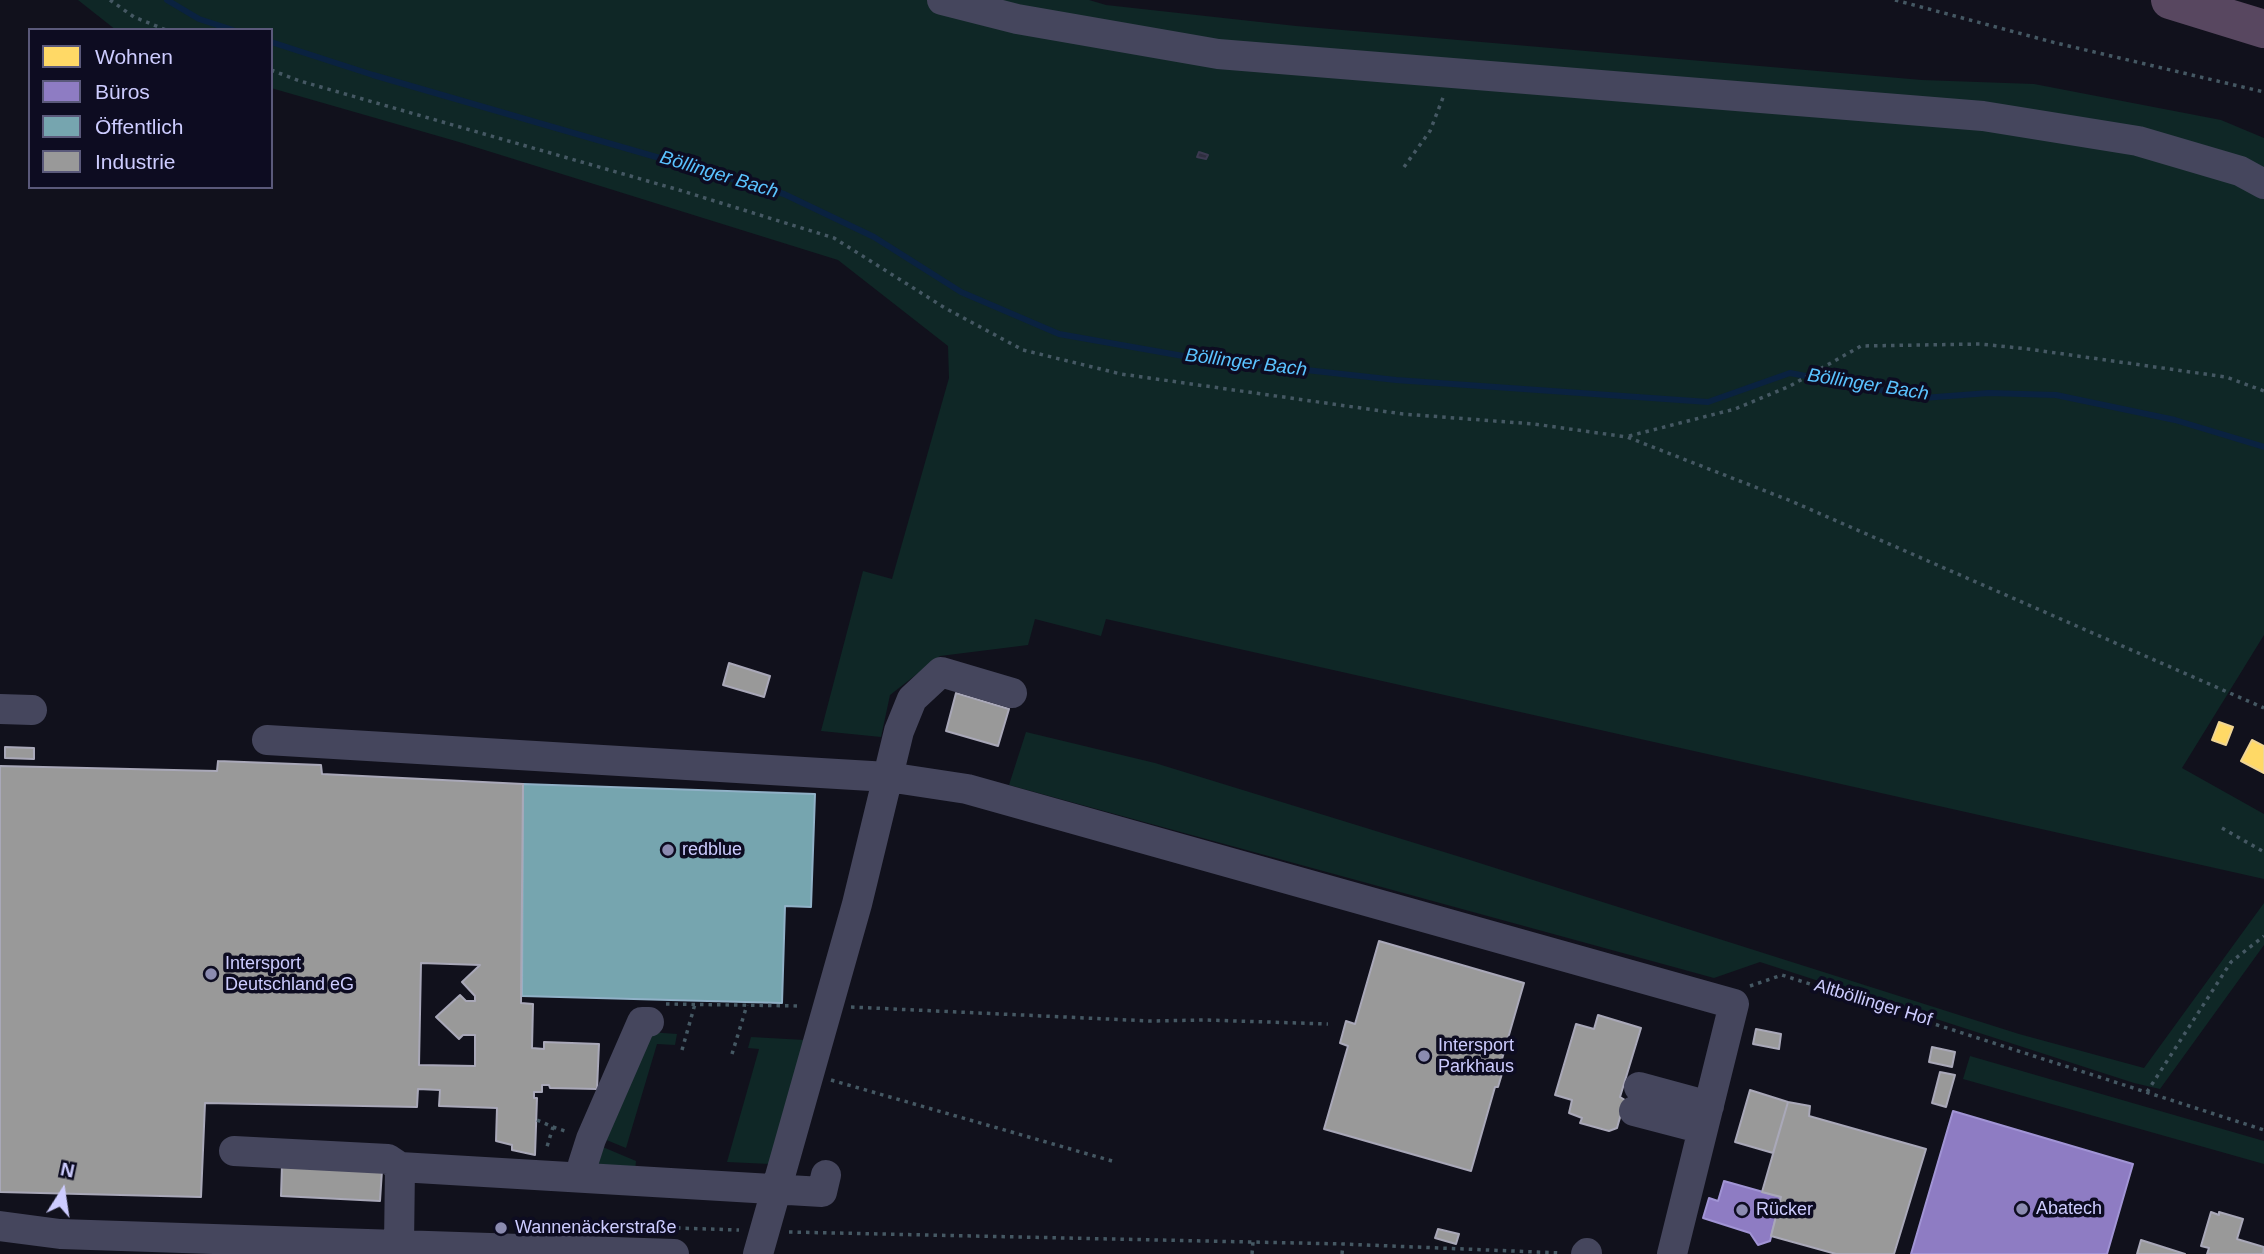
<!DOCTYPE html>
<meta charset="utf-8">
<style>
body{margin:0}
#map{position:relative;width:2264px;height:1254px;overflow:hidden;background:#11111c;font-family:Helvetica,sans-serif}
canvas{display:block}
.legend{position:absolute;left:28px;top:28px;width:245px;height:161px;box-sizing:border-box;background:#0d0c21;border:2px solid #5a597a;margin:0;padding:9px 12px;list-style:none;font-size:21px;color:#cdccff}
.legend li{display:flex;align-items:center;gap:14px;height:35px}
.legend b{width:35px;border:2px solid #5a597a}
.north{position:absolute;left:28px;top:1156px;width:70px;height:70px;-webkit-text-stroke:5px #0d0c21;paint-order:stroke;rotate:12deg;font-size:19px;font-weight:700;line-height:28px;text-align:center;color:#cdccff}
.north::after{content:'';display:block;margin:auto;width:24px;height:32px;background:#cdccff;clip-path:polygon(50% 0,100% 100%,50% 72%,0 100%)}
</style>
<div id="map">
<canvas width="2264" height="1254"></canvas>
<ul class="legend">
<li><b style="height:19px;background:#ffd966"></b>Wohnen</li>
<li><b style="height:19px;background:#8e7cc3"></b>Büros</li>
<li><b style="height:19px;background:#76a5af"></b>Öffentlich</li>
<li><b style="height:19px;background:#999"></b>Industrie</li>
</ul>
<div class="north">N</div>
</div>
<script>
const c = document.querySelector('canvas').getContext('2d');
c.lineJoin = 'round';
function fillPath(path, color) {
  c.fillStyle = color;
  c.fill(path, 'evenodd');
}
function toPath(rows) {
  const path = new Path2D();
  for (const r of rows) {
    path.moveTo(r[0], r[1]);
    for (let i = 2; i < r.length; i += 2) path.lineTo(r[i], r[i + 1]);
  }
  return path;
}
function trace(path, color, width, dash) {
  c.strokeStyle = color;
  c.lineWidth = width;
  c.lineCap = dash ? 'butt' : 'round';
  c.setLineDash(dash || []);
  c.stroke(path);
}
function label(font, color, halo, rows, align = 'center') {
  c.font = font + ' Helvetica,sans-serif';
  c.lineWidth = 7;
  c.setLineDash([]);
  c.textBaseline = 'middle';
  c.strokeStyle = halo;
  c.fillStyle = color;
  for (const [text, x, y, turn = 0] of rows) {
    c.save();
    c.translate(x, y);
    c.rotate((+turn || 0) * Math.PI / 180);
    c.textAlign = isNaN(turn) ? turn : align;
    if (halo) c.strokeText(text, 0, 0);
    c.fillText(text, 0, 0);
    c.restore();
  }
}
fillPath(toPath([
 [78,0,1089,0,1106,5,1296,26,1922,80,2034,84,2221,120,2264,138,2264,635,2182,768,2264,814,2264,879,1106,619,1101,636,1035,619,1028,645,940,656,890,695,881,737,821,731,863,571,892,579,949,378,948,346,838,260,459,142,271,88,271,30,116,30],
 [1026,732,1155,763,1470,860,2019,1034,2144,1068,2264,903,2264,945,2160,1089,2134,1083,1760,962,1714,978,1009,785],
 [649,1032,677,1034,675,1045,657,1044,626,1148,604,1139],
 [751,1037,805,1040,770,1164,727,1162,759,1049,748,1048],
 [1970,1056,2264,1141,2264,1164,1963,1079],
 [598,1145,636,1161,635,1172,599,1170,596,1160]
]), '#0f2726');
const homes = toPath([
 [2219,722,2233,727,2226,745,2212,740,2219,722],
 [2252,740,2264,746,2264,773,2241,761,2252,740]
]);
fillPath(homes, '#ffd966');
trace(homes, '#f0d594', 2);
const offices = toPath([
 [1953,1111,2133,1164,2107,1254,1911,1254,1953,1111],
 [1724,1181,1781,1197,1770,1241,1758,1245,1750,1233,1703,1218,1709,1198,1718,1201,1724,1181]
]);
fillPath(offices, '#8e7cc3');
trace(offices, '#a194d5', 2);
const public = toPath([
 [523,784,815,794,811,907,785,906,782,1003,522,996,523,784]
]);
fillPath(public, '#76a5af');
trace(public, '#90b1c7', 2);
const industry = toPath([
 [729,663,770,676,764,697,723,685,729,663],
 [956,693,1009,709,998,746,946,731,956,693],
 [5,747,34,748,34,759,5,758,5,747],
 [218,761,321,765,322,774,523,784,521,1003,533,1004,532,1048,544,1049,544,1042,599,1044,597,1089,550,1088,549,1085,542,1085,542,1092,534,1092,534,1098,537,1098,535,1155,512,1150,512,1145,496,1141,497,1108,439,1106,440,1090,418,1089,417,1107,205,1103,201,1197,0,1192,0,766,217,771,218,761],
 [421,963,480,965,462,982,475,996,475,1001,466,1001,460,995,436,1017,459,1039,463,1035,475,1035,475,1066,419,1065,421,963],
 [1379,941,1524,983,1500,1066,1504,1067,1498,1087,1495,1087,1471,1171,1324,1129,1348,1046,1340,1043,1346,1021,1355,1024,1379,941],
 [1598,1015,1641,1028,1620,1097,1625,1100,1617,1128,1609,1131,1580,1123,1582,1118,1569,1113,1572,1100,1555,1095,1576,1024,1594,1029,1598,1015],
 [1756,1029,1781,1034,1779,1049,1753,1044,1756,1029],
 [1932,1047,1955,1052,1952,1067,1929,1062,1932,1047],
 [1940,1072,1955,1075,1946,1107,1932,1103,1940,1072],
 [1750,1090,1788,1102,1773,1153,1735,1142,1750,1090],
 [1788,1102,1810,1106,1809,1116,1926,1149,1894,1254,1836,1254,1771,1236,1781,1197,1762,1192,1788,1102],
 [282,1165,382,1170,380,1201,281,1196,282,1165],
 [2211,1212,2219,1215,2219,1212,2243,1219,2237,1239,2264,1247,2263,1254,2207,1254,2209,1248,2201,1246,2211,1212],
 [1438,1229,1459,1234,1456,1244,1435,1238,1438,1229],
 [2141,1240,2185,1254,2137,1254,2141,1240]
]);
fillPath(industry, '#999');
trace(industry, '#a9a8b8', 2);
trace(toPath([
 [167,0,199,19,233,30],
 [271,42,373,75,784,194,874,237,961,292,1059,334,1189,357,1396,380,1708,402,1790,373,1923,398,1989,393,2056,395,2175,420,2264,447]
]), '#0a2240', 6);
const building = toPath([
 [1199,152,1208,155,1206,159,1197,157,1199,152]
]);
fillPath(building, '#2f2e3f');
trace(building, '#3c3a51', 2);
trace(toPath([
 [110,0,134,17,166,30],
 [1895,0,2056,43,2264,92],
 [271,70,300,81,679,190,834,238,945,308,1023,350,1121,374,1403,414,1534,424,1627,437,1791,501,2264,708],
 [1404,167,1430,131,1444,95],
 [1629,436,1735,409,1790,386,1861,346,1980,344,2028,349,2226,377,2264,391],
 [2222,828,2264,852],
 [1750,986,1782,975,2264,1130],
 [666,1004,802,1006],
 [851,1007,1150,1021,1206,1020,1328,1024],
 [682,1050,695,1004],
 [732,1054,747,1005],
 [831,1080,1112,1161],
 [2147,1092,2231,962,2264,936],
 [537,1120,553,1127,546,1150],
 [553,1127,568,1132],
 [677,1228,739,1230],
 [789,1232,1343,1244,1561,1253],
 [1252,1254,1253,1242],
 [1342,1254,1343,1244]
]), '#455863', 3.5, [3.5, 5]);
trace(toPath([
 [942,0,1017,19,1218,54,1983,116,2138,141,2240,171,2264,184],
 [0,709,32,710],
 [267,740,888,777,967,789,1734,1004,1672,1254],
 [1639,1087,1709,1106],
 [1634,1111,1703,1129],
 [234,1151,388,1159,400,1167,822,1192,826,1175],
 [582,1177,583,1164,591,1139,642,1022,649,1022],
 [0,1226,60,1234,674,1254],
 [399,1245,400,1167],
 [758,1254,857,904,899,731,912,699,941,672,1012,693],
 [1586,1254,1587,1253]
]), '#45465d', 30);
trace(toPath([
 [2170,0,2264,29]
]), '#584760', 38);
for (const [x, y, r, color] of [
 [668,850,7,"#8b8bb0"],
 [211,974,7,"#8b8bb0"],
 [1424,1056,7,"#8b8bb0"],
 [2022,1209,7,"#8b8bb0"],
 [1742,1210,7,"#8b8bb0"],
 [501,1228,7,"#8b8bb0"]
]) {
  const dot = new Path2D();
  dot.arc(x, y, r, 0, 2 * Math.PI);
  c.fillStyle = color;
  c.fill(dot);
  trace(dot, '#0d0c21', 2.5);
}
label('18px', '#cdccff', '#0d0c21', [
 ["redblue",682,850],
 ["Intersport",225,964],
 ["Deutschland eG",225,985],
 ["Intersport",1438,1046],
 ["Parkhaus",1438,1067],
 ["Abatech",2036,1209],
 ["Rücker",1756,1210],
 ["Wannenäckerstraße",515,1228]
], 'left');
label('18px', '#cdccff', '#0d0c21', [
 ["Altböllinger Hof",1873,1003,17]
]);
label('italic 19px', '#5ac3ff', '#0d0c21', [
 ["Böllinger Bach",719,175,17],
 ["Böllinger Bach",1246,363,7],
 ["Böllinger Bach",1868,385,9]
]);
</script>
